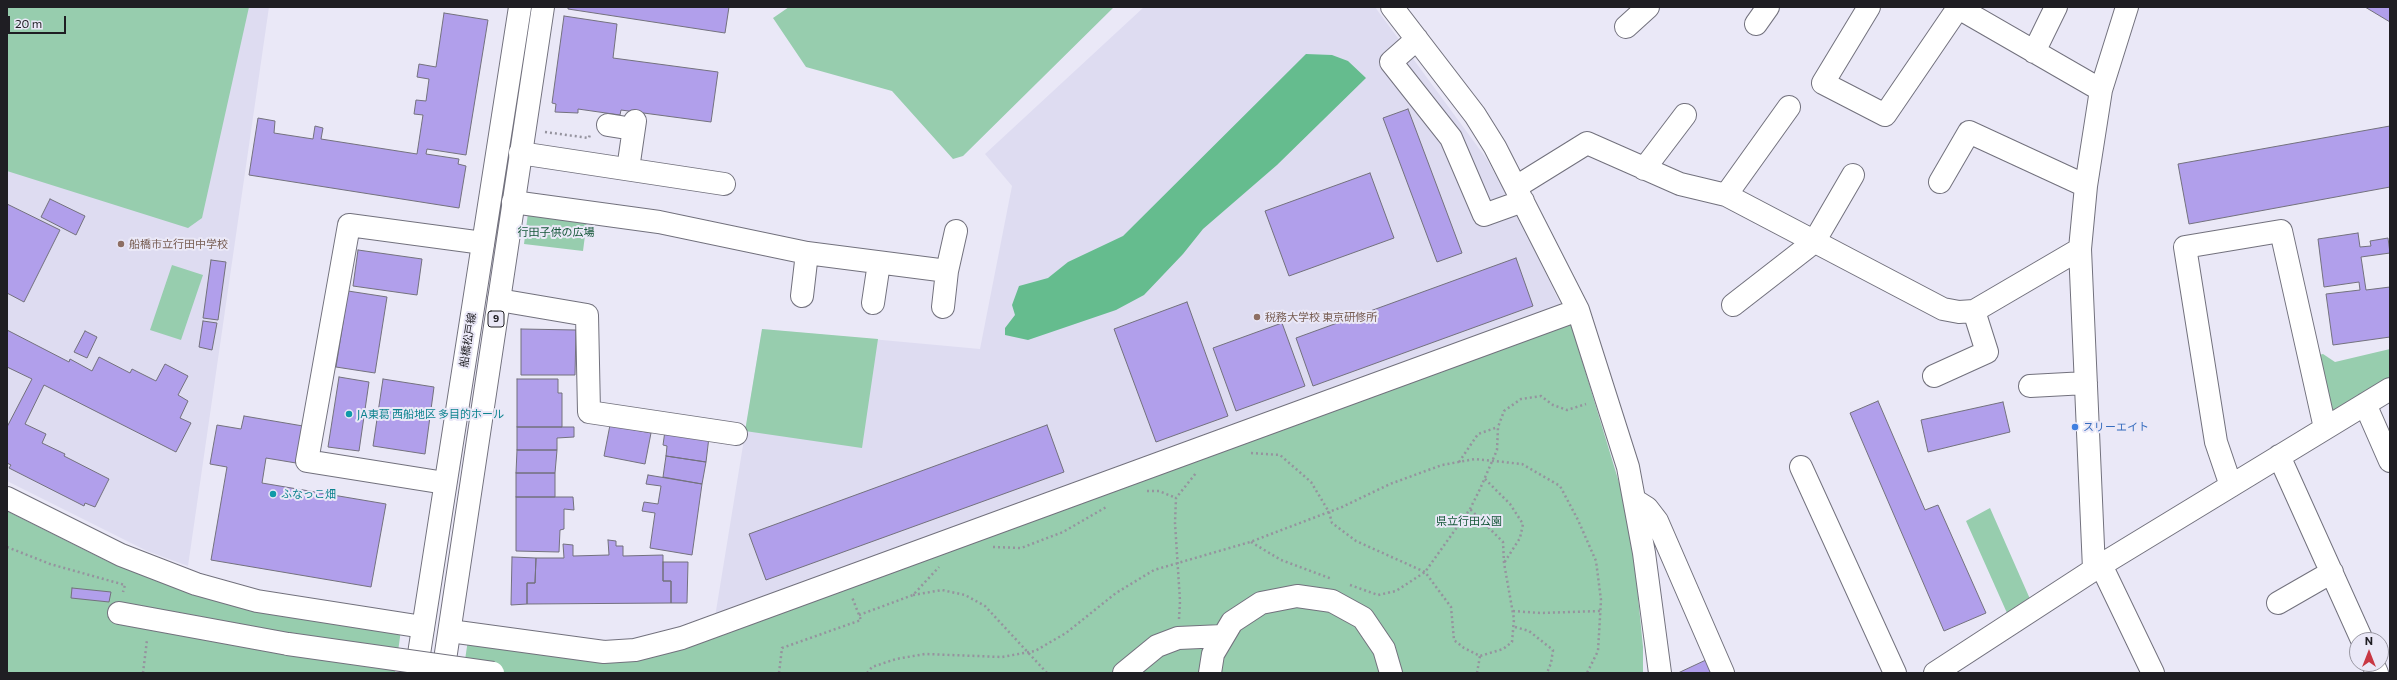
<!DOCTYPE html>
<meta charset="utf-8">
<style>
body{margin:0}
#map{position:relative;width:2397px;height:680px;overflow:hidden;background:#eae8f7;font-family:Commissioner,sans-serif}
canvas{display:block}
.frame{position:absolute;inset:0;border:8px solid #1f1e23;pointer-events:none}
.north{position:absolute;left:2349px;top:632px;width:40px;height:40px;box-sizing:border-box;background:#eae8f7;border:1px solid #9997a2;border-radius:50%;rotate:0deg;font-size:11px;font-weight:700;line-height:16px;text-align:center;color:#1f1e23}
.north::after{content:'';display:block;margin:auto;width:14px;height:18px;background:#c83844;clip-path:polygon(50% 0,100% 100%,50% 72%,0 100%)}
.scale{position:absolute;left:8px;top:16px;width:58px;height:18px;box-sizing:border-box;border:2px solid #1f1e23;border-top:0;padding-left:5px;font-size:12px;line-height:14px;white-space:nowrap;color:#1f1e23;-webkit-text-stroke:3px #eae8f7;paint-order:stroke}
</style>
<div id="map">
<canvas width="2397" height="680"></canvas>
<div class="frame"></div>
<div class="north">N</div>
<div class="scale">20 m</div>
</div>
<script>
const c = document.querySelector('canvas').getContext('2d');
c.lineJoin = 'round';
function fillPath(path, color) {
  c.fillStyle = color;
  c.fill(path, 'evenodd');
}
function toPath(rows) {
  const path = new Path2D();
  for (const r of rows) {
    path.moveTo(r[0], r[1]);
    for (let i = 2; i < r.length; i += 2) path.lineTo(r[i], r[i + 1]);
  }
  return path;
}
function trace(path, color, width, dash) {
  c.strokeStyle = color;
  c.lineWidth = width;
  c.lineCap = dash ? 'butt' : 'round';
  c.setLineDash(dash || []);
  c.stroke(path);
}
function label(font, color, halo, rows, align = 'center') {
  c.font = font + ' Commissioner,"Noto Sans JP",sans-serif';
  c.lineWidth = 4;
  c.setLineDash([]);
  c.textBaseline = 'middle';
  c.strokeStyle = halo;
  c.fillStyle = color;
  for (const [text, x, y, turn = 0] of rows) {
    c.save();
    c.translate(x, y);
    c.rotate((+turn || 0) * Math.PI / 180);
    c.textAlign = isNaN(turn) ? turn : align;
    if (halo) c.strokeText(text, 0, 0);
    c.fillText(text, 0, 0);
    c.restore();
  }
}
fillPath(toPath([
 [7,7,269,7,188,566,147,551,7,481],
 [1144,7,1375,7,1486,158,1517,213,1561,305,715,617,762,329,980,349,1012,186,985,154]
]), '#dedcf1');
fillPath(toPath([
 [7,7,249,7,202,218,188,228,7,171],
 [789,7,1114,7,963,156,953,159,892,91,806,67,773,18],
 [528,213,587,220,583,251,524,244],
 [172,265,203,275,181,340,150,330],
 [1570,321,1621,489,1635,566,1643,647,1643,673,463,673,468,640,636,656],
 [762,329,878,339,862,448,745,431],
 [2390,349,2390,384,2334,420,2315,356,2323,354,2335,362],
 [1990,508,2030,599,2007,613,1966,521],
 [7,511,107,561,234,606,401,630,395,673,7,673]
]), '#97cdae');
fillPath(toPath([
 [1306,54,1332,55,1348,61,1366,78,1277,165,1203,229,1183,254,1144,295,1116,310,1028,340,1005,335,1005,328,1015,315,1012,305,1019,286,1048,278,1068,262,1123,236]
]), '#65bc8e');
const building = toPath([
 [568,7,729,7,725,33,568,9,568,7],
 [2365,7,2390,7,2390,22,2365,7],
 [444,13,488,20,466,155,427,149,426,154,459,159,458,164,466,166,459,208,249,175,258,118,275,121,274,133,313,139,315,126,323,128,321,139,417,154,423,115,414,114,416,100,426,101,429,79,417,77,419,64,436,67,444,13],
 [564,16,617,24,613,58,718,72,711,122,621,110,620,115,578,109,578,113,555,112,556,104,552,103,564,16],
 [1408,109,1462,253,1437,262,1383,118,1408,109],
 [2390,126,2390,187,2189,224,2178,164,2390,126],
 [1370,173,1394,238,1289,276,1265,211,1370,173],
 [50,199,85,216,76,235,41,217,50,199],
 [7,204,60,230,24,302,7,293,7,204],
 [2358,233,2360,247,2371,246,2370,241,2388,238,2390,253,2361,257,2366,290,2390,287,2390,337,2333,345,2326,294,2360,290,2359,282,2324,287,2318,239,2358,233],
 [358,250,422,259,417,295,353,286,358,250],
 [1516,258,1533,306,1313,386,1296,338,1516,258],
 [211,260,226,262,218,320,203,318,211,260],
 [348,291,387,297,375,373,336,367,348,291],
 [1187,302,1228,416,1156,442,1114,329,1187,302],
 [203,321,217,323,212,350,199,347,203,321],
 [1282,323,1305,386,1236,411,1213,348,1282,323],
 [521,329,576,330,575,375,521,375,521,329],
 [7,330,69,362,70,359,92,371,99,357,130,373,132,369,156,381,165,364,188,376,178,395,188,401,180,418,191,423,176,452,44,385,25,424,46,434,42,443,65,454,64,456,109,479,95,507,85,503,84,506,9,468,11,465,7,463,7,427,32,379,7,367,7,330],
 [85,331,97,337,87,358,74,352,85,331],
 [339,377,369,382,359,451,328,447,339,377],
 [383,379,434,387,425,454,373,446,383,379],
 [517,379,558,379,558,393,562,393,562,427,517,427,517,379],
 [1878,401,1925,510,1938,505,1986,613,1944,631,1850,413,1878,401],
 [2003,402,2010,432,1928,452,1921,420,2003,402],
 [244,416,303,426,296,463,266,458,262,483,386,504,371,587,211,560,227,467,210,464,217,425,241,429,244,416],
 [610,425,651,433,645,464,604,456,610,425],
 [1047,425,1064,472,766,580,749,534,1047,425],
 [517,427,574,427,574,437,557,438,557,450,517,450,517,427],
 [665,431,709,437,706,462,666,456,667,446,663,445,665,431],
 [517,450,557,450,555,473,516,473,517,450],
 [666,456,706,462,702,484,663,477,666,456],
 [516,473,555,473,555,497,516,497,516,473],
 [648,475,702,484,692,555,650,548,655,513,642,511,644,502,658,504,661,486,646,484,648,475],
 [516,497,573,497,574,510,564,509,564,529,560,530,559,552,516,551,516,497],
 [608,540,616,541,616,546,623,546,623,556,663,555,663,581,671,581,671,603,527,604,527,583,535,583,536,558,564,558,563,544,573,545,573,556,609,555,608,540],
 [512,557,536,558,535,583,527,583,527,604,511,605,512,557],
 [663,562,688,562,687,603,671,603,671,581,663,581,663,562],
 [72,588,111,592,109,602,71,598,72,588],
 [1708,659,1715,673,1678,673,1708,659]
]);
fillPath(building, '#b19feb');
trace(building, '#73717d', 1);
const minor = toPath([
 [1392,7,1475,115,1495,147,1578,310,1628,467,1644,553,1660,673],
 [1869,7,1823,83,1885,115,1958,8],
 [1957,7,2101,90],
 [1756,24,1768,7],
 [1626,27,1648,7],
 [1417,39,1391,62,1451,138,1484,215,1523,201],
 [2034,52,2056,7],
 [608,125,633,129],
 [520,153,724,184],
 [628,169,635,121],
 [1644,169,1685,115],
 [1940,182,1969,132,2086,186],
 [1516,187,1587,143,1680,184,1726,195,1943,309,1959,312,1974,311,2080,249],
 [1726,195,1789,107],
 [513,202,659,222,807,253,947,271],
 [802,296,807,253],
 [499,300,587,315,589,412,736,434],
 [873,303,879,263],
 [1733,305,1814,242,1853,175],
 [943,307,947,271,956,231],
 [1934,376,1987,352,1974,311],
 [2030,386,2086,383],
 [2365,404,2390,461],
 [2279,456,2362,640],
 [1801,467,1895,673],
 [445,483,307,461,349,225,483,243],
 [2231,486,2216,442,2185,247,2281,231,2325,428],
 [7,498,121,555,196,584,257,601,423,627],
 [1636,501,1647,508,1657,521,1723,673],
 [2101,565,2153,673],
 [2094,569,2080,249,2086,186,2101,90,2127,7],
 [2278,603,2332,572],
 [119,613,288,644],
 [450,631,604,652,635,650,682,638,1578,310],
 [2373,664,2377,673],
 [1124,673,1157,646,1178,638,1223,636],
 [1210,673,1213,654,1232,622,1261,603,1297,596,1332,601,1363,618,1384,649,1391,673],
 [1935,673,2101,565,2390,389]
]);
const major = toPath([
 [416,673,520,7],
 [443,673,543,7]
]);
trace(minor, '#72717d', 24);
trace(major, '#72717d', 24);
trace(toPath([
 [545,132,589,138,590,134],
 [1251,453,1280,455,1311,482,1329,512,1332,523,1356,541,1425,572,1451,607,1454,640,1464,648,1480,656,1503,649,1512,642,1514,619,1504,563,1503,542,1470,509],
 [1459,462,1478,434,1498,427],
 [1485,479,1510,504,1523,524,1520,538,1504,563],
 [1147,491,1159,491,1176,498],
 [1251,542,1281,560,1332,579],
 [7,547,50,564,125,585,123,592],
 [993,547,1021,548,1063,532,1108,506],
 [1350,585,1378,595,1396,591,1425,572,1470,509,1480,489,1497,450,1498,427,1504,411,1521,399,1541,396,1553,405,1567,410,1586,404],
 [913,595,942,590,965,595,985,606,1047,673],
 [1513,611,1540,613,1600,611],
 [859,615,913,595,939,567],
 [1179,619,1180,601,1175,523,1176,498,1196,473],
 [1515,627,1529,631,1553,650,1551,663,1547,673],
 [143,673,147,640],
 [779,673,782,648,861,620,852,597],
 [867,673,872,667,896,659,925,654,1002,657,1035,651,1066,633,1116,593,1154,570,1250,542,1342,507,1390,484,1442,465,1475,459,1522,464,1560,486,1578,520,1596,561,1601,600,1598,651,1587,673],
 [1477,673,1480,656]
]), '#95939e', 2.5, [2, 3]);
trace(minor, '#fff', 22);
trace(major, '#fff', 22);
const minorBridge = toPath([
 [288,644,493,673]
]);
trace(minorBridge, '#72717d', 24, []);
trace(minorBridge, '#fff', 22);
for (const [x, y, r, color] of [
 [121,244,4,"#8d6e63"],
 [1257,317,4,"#8d6e63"],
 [349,414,4,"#0f9aa8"],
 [2075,427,4,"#3f7fe0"],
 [273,494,4,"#0f9aa8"]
]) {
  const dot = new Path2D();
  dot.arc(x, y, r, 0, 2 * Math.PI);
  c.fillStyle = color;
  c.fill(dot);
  trace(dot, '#eae8f7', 1.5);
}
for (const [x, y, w] of [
 [496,319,16]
]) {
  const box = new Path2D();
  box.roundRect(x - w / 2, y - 8, w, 16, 3);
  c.fillStyle = '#eae8f7';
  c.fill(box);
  trace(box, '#1f1e23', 1);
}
label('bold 10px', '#1f1e23', null, [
 ["9",496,319]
]);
label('11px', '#145638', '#eae8f7', [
 ["行田子供の広場",556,232],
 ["県立行田公園",1469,521]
]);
label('11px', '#785e54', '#eae8f7', [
 ["船橋市立行田中学校",129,244],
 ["税務大学校 東京研修所",1265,317]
], 'left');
label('11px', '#1f1e23', '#eae8f7', [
 ["船橋松戸線",468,340,-81]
]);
label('11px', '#0d838f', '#eae8f7', [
 ["JA東葛 西船地区 多目的ホール",357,414],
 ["ふなっこ畑",281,494]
], 'left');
label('11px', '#366cbe', '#eae8f7', [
 ["スリーエイト",2083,427]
], 'left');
</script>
